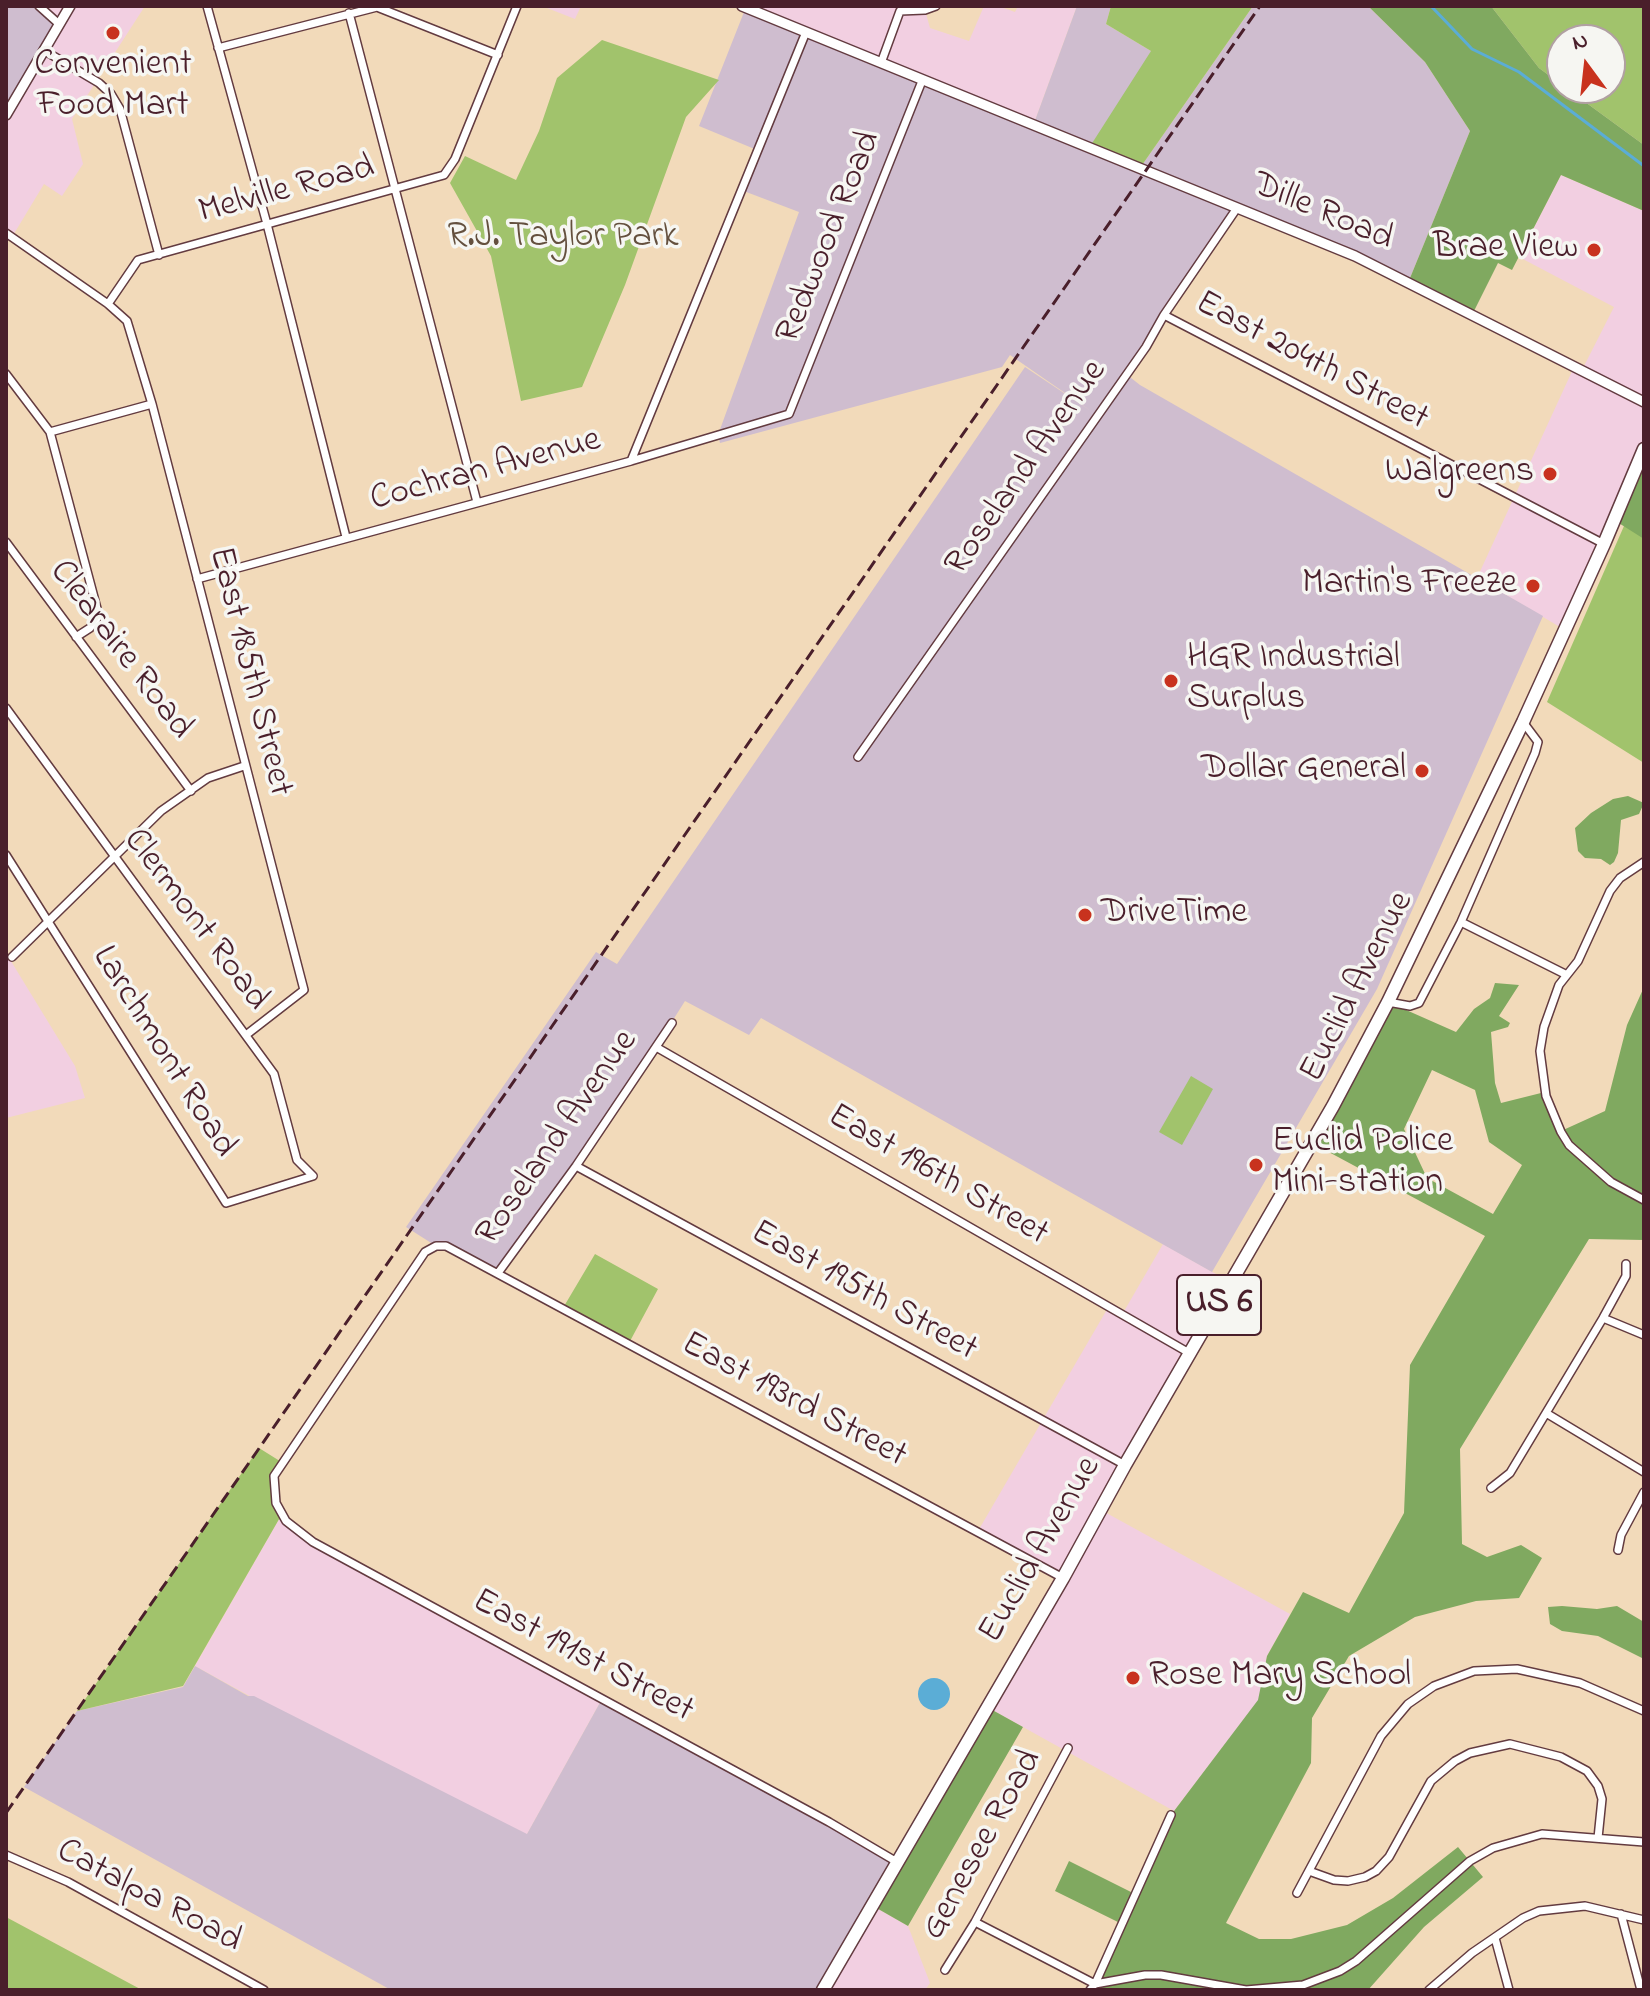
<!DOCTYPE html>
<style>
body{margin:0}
#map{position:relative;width:1650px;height:1996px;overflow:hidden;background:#f2daba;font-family:"Indie Flower",sans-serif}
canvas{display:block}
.frame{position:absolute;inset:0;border:8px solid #4a1f2b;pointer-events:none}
.north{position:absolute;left:1546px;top:24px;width:80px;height:80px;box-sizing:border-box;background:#f6f6f2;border:2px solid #b1a0a2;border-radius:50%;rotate:345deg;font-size:22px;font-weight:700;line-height:32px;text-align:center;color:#4a1f2b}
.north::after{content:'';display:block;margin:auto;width:28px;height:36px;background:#c8321e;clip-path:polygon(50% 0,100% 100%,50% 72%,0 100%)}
</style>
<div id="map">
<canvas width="1650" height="1996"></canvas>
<div class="frame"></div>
<div class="north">N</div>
</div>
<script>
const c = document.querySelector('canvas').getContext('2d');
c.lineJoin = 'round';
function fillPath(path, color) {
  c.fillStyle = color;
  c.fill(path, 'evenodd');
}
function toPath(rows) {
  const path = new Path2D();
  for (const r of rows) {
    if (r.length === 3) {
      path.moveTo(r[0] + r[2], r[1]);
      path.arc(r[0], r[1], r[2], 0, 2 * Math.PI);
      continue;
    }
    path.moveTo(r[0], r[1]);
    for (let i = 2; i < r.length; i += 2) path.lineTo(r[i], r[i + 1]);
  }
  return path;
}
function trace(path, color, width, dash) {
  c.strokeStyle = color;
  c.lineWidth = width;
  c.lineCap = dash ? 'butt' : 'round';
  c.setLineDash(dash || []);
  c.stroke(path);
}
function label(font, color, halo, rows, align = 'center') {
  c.font = font + ' "Indie Flower",sans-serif';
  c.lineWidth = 7;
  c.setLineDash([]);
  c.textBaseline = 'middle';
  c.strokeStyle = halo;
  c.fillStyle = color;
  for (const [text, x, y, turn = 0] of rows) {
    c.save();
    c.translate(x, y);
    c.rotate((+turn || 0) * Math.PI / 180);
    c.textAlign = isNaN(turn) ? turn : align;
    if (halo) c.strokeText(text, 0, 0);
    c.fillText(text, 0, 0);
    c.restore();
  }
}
fillPath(toPath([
 [39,6,145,6,72,119,83,164,62,196,44,184,12,237,6,233,6,115],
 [542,6,581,6,575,19],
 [742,6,895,6,900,11,925,10,930,28,969,41,984,6,998,6,1015,12,1018,6,1077,6,1033,126],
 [1561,175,1644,211,1644,449,1565,630,1477,578,1574,367,1582,370,1614,307,1519,257],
 [6,953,75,1066,85,1098,6,1118],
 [1163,1244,1232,1283,1101,1510,1290,1614,1267,1656,1259,1700,1174,1811,987,1707,1063,1578,978,1531,1109,1306,1123,1313],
 [282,1514,296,1531,602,1699,521,1845,195,1666],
 [873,1906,908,1926,930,1983,925,1990,823,1990]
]), '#f2cfe1');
fillPath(toPath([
 [6,6,39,6,59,24,6,115],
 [1077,6,1111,6,1106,24,1151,51,1140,168,1253,6,1368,6,1425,62,1470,131,1408,283,1237,208,1126,374,1140,385,1543,616,1377,989,1212,1272,761,1018,749,1035,685,1001,656,1047,498,1273,446,1246,436,1246,406,1227,596,952,617,964,1025,367,1091,411,1010,355,1002,367,720,443,718,435,799,212,741,190,757,150,699,126,746,7,1033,126],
 [195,1666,248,1696,254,1696,527,1834,602,1699,897,1862,822,1990,391,1990,24,1787,77,1711,183,1687]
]), '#cfbdcf');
fillPath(toPath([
 [1111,6,1253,6,1140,168,1089,148,1151,51,1106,24],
 [1491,6,1644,6,1644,145,1566,88,1610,88,1610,40,1562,40,1562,85,1539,68],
 [602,40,719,80,686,117,625,285,582,387,521,401,491,256,450,183,465,156,516,180,539,131,557,78],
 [1644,459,1644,763,1547,702,1624,526],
 [1191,1076,1213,1089,1182,1145,1159,1132],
 [595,1254,658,1289,629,1343,563,1308],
 [259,1448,283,1463,274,1477,276,1503,282,1514,183,1686,77,1711],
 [6,1917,142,1990,6,1990]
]), '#a1c36c');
fillPath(toPath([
 [1368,6,1491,6,1539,68,1562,85,1562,88,1566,88,1644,145,1644,211,1561,175,1512,270,1498,263,1472,315,1408,283,1470,131,1425,62],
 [1644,449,1644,539,1614,520],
 [1628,796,1644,803,1639,814,1621,820,1618,853,1614,862,1610,865,1601,859,1585,858,1578,851,1575,828,1591,813,1613,799],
 [1495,983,1519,985,1499,1016,1510,1023,1508,1027,1491,1032,1495,1083,1501,1103,1545,1092,1561,1131,1605,1111,1627,1025,1644,987,1644,1240,1589,1239,1460,1449,1462,1544,1487,1557,1521,1545,1542,1558,1519,1598,1476,1601,1415,1617,1349,1656,1312,1718,1311,1763,1226,1923,1259,1939,1291,1939,1347,1925,1393,1898,1458,1847,1483,1877,1424,1927,1368,1990,1090,1990,1122,1924,1055,1891,1069,1861,1135,1894,1171,1815,1258,1700,1267,1656,1303,1592,1349,1613,1404,1513,1410,1365,1485,1236,1312,1143,1388,1002,1456,1032,1474,1009,1490,998],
 [1432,1070,1475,1090,1489,1142,1522,1165,1493,1214,1427,1178,1404,1129],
 [1562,1606,1597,1609,1617,1606,1644,1622,1644,1659,1598,1636,1562,1631,1550,1624,1548,1607],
 [987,1707,1023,1727,908,1926,873,1906]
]), '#80a960');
fillPath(toPath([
 [934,1694,16]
]), '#5badd6');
trace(toPath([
 [1431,6,1472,49,1519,72,1644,166]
]), '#5badd6', 3);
const minor = toPath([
 [39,6,59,24],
 [207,6,267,224,346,537],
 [349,13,477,502],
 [218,48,377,7,498,55],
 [45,51,99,83,111,94,120,109,159,255],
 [881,63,900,11,925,10,936,6],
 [6,233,108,304,127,321,152,404,304,990,246,1035],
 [108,304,138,260,444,175,455,159,517,6],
 [1164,315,1604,544],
 [6,374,50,432,99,616,90,628,76,637],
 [50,432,152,404],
 [631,461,806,32],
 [6,542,191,791],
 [197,579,631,461,789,414,922,81],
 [6,708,274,1074,297,1160,313,1176,226,1203,6,855],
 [858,757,1146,347,1164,315,1237,208],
 [1644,862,1620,878,1610,891,1578,961,1559,985,1544,1027,1540,1051,1546,1096,1561,1132,1569,1145,1611,1182,1644,1200],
 [1461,922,1565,974],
 [12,957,161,811,208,778,244,766],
 [1388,1002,1410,1006,1419,1003,1461,922,1535,753,1538,742,1523,722],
 [656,1047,1191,1354],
 [576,1166,1125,1465],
 [498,1273,576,1166,672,1023],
 [1603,1318,1644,1335],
 [1546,1413,1644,1472],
 [1491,1488,1510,1473,1603,1318,1626,1276,1626,1264],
 [1618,1550,1621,1535,1644,1492],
 [6,1855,68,1882,264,1990],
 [897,1862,829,1822,313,1542,286,1521,276,1503,274,1476,425,1252,436,1246,446,1246,1063,1578],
 [1309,1871,1334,1880,1348,1881,1365,1877,1376,1871,1389,1857,1431,1781,1455,1761,1470,1753,1510,1744,1561,1757,1587,1771,1598,1786,1602,1799,1598,1838],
 [1297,1893,1381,1736,1408,1704,1434,1686,1474,1671,1517,1669,1580,1683,1644,1711],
 [1621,1914,1641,1990],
 [975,1922,1095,1984,1171,1815],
 [1495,1938,1509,1990],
 [945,1970,975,1922,1068,1748],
 [1090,1990,1095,1984,1145,1975,1161,1975,1246,1990,1303,1985,1340,1971,1356,1961,1470,1861,1493,1848,1542,1834,1644,1842],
 [1429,1990,1472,1953,1523,1918,1539,1911,1585,1906,1644,1920]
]);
const tertiary = toPath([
 [742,6,1355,256,1644,402],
 [6,115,70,6]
]);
const primary = toPath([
 [823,1990,1063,1578,1125,1465,1333,1106,1388,1002,1523,722,1604,544,1644,449]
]);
trace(minor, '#633b40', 10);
trace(tertiary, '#633b40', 12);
trace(primary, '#633b40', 15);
trace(minor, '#fff', 7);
trace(tertiary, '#fff', 9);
trace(primary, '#fff', 12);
trace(toPath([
 [6,1813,1260,6]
]), '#4a1f2b', 3, [12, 6]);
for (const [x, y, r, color] of [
 [113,33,8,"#c8321e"],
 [1594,250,8,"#c8321e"],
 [1550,474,8,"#c8321e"],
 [1533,586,8,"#c8321e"],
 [1171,681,8,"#c8321e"],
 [1422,771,8,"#c8321e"],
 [1085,915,8,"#c8321e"],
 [1256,1165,8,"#c8321e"],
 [1133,1678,8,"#c8321e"]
]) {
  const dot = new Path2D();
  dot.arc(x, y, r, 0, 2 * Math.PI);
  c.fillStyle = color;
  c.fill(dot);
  trace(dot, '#f6f6f2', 3);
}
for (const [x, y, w] of [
 [1219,1305,84]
]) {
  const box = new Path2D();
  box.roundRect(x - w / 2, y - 30, w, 60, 6);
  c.fillStyle = '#f6f6f2';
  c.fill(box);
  trace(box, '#4a1f2b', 2);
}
label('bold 34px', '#4a1f2b', null, [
 ["US 6",1219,1305]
]);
label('36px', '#4a1f2b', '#f6f6f2', [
 ["Convenient",113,67,"center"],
 ["Food Mart",113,108,"center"],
 ["Brae View",1578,250],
 ["Walgreens",1534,474],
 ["Martin's Freeze",1517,586],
 ["HGR Industrial",1187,660,"left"],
 ["Surplus",1187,701,"left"],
 ["Dollar General",1406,771],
 ["DriveTime",1101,915,"left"],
 ["Euclid Police",1272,1144,"left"],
 ["Mini-station",1272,1185,"left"],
 ["Rose Mary School",1149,1678,"left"]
], 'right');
label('36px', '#4a1f2b', '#f6f6f2', [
 ["Melville Road",287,192,-15],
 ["Dille Road",1322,214,23],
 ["Redwood Road",831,238,-68],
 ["East 204th Street",1311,363,28],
 ["Roseland Avenue",1028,469,-55],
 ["Cochran Avenue",486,472,-15],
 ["Clearaire Road",119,651,53],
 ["East 185th Street",248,672,76],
 ["Clermont Road",194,921,53],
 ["Euclid Avenue",1359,988,-63],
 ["Larchmont Road",162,1053,58],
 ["Roseland Avenue",559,1139,-55],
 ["East 196th Street",937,1177,30],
 ["East 195th Street",863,1293,29],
 ["East 193rd Street",793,1402,28],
 ["Euclid Avenue",1042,1551,-60],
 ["East 191st Street",582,1658,28],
 ["Genesee Road",984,1846,-61],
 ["Catalpa Road",148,1898,28]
]);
label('36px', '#64503e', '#f6f6f2', [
 ["R.J. Taylor Park",563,239]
]);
</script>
